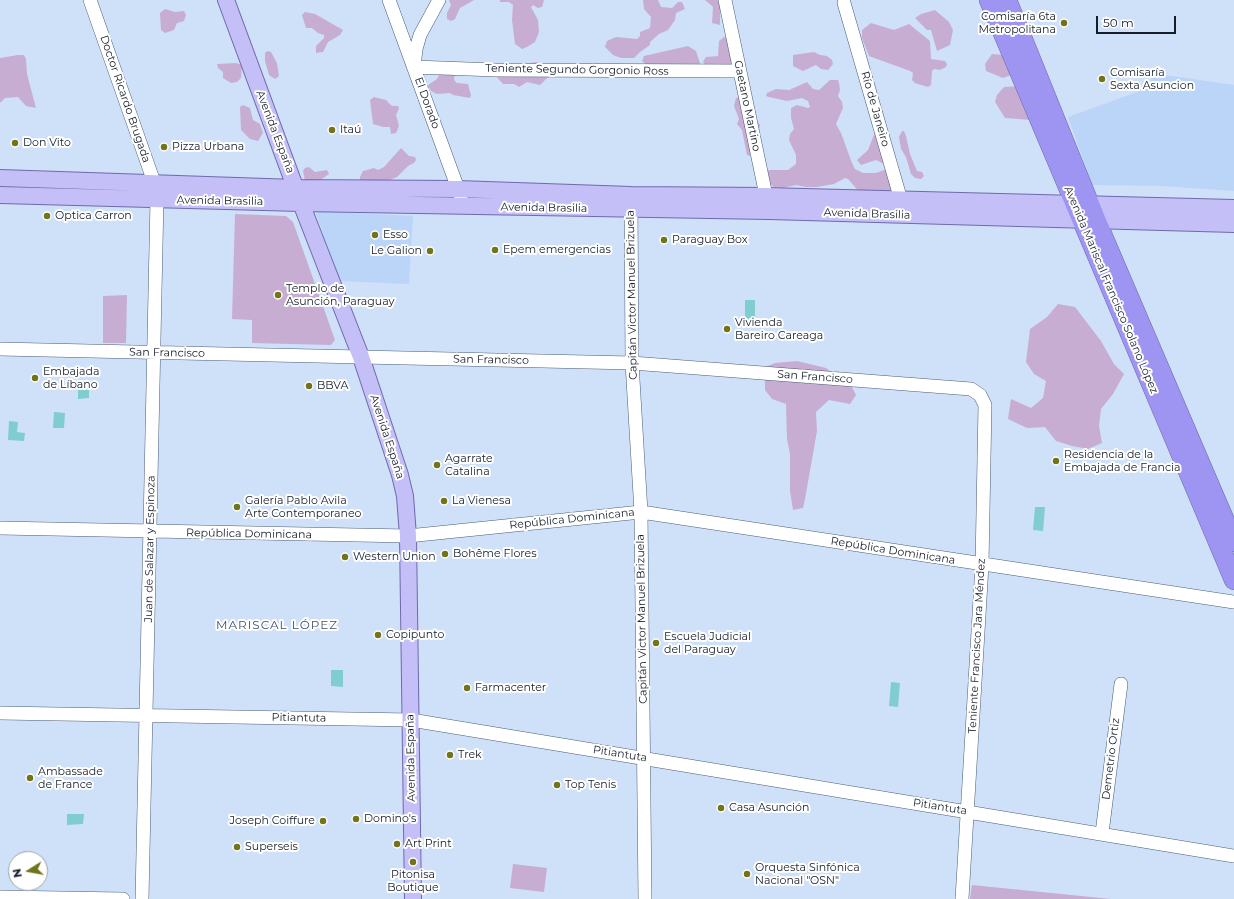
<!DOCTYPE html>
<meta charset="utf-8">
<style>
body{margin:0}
#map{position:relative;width:1234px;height:899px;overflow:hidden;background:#cfe0f9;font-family:Montserrat,sans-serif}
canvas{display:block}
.north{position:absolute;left:8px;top:851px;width:40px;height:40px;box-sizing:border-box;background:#fff;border:1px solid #a1a5a9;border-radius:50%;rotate:259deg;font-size:11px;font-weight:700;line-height:16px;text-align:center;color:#151d28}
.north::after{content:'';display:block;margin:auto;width:14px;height:18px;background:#727419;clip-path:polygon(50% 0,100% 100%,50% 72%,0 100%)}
.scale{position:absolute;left:1096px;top:16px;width:80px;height:18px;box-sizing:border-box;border:2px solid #151d28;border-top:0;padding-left:5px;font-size:12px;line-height:14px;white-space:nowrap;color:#151d28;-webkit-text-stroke:3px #fff;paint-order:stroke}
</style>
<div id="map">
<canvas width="1234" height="899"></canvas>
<div class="north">N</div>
<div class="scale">50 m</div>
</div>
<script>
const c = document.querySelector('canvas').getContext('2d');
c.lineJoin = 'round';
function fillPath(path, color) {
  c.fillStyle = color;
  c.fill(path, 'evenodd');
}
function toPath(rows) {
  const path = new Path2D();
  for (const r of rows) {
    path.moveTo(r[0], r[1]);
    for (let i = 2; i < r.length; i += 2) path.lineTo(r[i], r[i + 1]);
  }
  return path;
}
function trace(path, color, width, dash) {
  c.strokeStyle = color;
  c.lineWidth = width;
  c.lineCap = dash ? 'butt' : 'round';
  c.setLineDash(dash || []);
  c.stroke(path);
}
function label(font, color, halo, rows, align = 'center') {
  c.font = font + ' Montserrat,sans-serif';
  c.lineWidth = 4;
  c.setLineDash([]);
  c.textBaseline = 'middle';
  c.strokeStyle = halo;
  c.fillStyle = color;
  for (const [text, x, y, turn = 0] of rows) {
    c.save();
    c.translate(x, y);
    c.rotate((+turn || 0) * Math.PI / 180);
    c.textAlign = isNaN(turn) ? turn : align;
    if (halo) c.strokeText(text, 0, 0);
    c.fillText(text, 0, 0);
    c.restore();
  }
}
fillPath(toPath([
 [1151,73,1234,85,1234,191,1162,186,1092,185,1068,117,1151,87],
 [315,211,413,216,409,284,340,281]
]), '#bbd5f9');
fillPath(toPath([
 [449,0,474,0,460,8,455,19,451,21,447,19,447,13,451,5],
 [500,0,544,0,542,7,538,8,533,5,531,7,538,20,539,32,535,42,527,47,522,49,515,44,512,20,513,5,509,2,500,2],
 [643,0,658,0,661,7,672,8,678,2,682,2,685,9,676,13,675,20,668,30,659,34,650,42,650,45,640,52,634,58,621,58,613,55,605,47,607,41,616,37,637,39,640,36,640,32,650,28,651,17,644,9],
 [705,0,720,0,720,25,712,23,713,7],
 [165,9,175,12,184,11,186,15,184,21,177,23,174,30,165,33,161,30,160,13],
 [935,10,949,22,953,30,950,45,937,51,931,30,927,30,915,18,921,14],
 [305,12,315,14,343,30,340,35,328,42,323,52,316,53,316,46,324,38,324,35,318,33,312,28,306,28,302,15],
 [871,23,894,30,909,24,930,41,931,59,945,61,947,64,946,67,940,70,934,69,932,71,931,85,928,87,915,83,912,80,913,73,910,71,869,56,862,38,862,30],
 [724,37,728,38,734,65,729,64,726,69,706,66,703,62,706,57,718,56,719,41],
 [688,46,696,51,700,63,697,67,647,65,642,61,644,56],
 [268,51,271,52,277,63,279,76,275,79,269,75,265,61,265,53],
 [814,52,820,55,827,56,832,60,833,64,828,70,821,69,816,65,803,71,793,66,793,55],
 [992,54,1003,55,1011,75,1003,78,986,71,985,64],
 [18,55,24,55,26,59,27,74,36,108,26,106,18,97,5,98,0,103,0,58],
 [536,62,548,65,549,76,540,85,527,82,519,87,514,84,503,84,494,74,522,65],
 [236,63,242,65,241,78,237,82,231,83,223,78,223,72,218,68,217,64],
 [440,73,455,73,454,80,457,83,468,84,471,95,470,98,453,95,450,93,437,94,431,91,428,85,437,79],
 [830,80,838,80,839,83,840,90,838,96,842,102,843,108,836,124,841,133,852,163,855,169,863,173,876,173,887,169,899,174,890,196,862,195,848,179,845,178,834,184,817,187,806,187,796,185,783,188,774,187,767,182,766,176,767,170,788,170,796,164,796,155,789,140,790,134,794,129,791,118,791,108,797,105,808,108,810,107,808,101,802,98,787,101,769,97,766,96,767,93,776,89,789,90,807,82,813,89,819,90],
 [1021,86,1031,120,1005,118,995,102,997,95,1004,87],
 [374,97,386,100,392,106,398,106,399,108,396,115,399,126,396,133,391,134,390,127,383,127,373,124,370,100],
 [740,97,760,125,759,129,755,132,750,156,747,155,742,130,737,124,739,119,734,106,736,98],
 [243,105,250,108,253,120,260,124,263,133,258,141,250,139,241,130,240,107],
 [876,130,890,140,892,148,884,164,876,160,861,165,857,160,868,150],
 [902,131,904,131,906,136,910,154,917,171,922,172,924,176,921,179,915,178,911,174,906,157,901,149,899,137],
 [401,148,409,156,415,157,416,160,414,163,408,166,397,177,385,182,374,180,360,180,360,177,363,171,374,168,378,170,384,167],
 [309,167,315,172,327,170,329,174,319,181,305,181,303,171,305,168],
 [235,214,286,216,293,222,335,340,331,345,252,343,252,320,232,319],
 [127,295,126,343,103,343,103,296],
 [1058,304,1075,307,1101,341,1114,364,1124,374,1113,394,1101,409,1099,426,1102,443,1088,449,1072,446,1056,441,1045,427,1027,428,1008,419,1011,399,1031,408,1043,398,1046,381,1034,374,1026,362,1030,329,1047,317],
 [797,361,826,368,852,387,856,395,850,404,829,400,816,412,817,431,805,499,803,508,793,510,790,491,790,454,787,439,786,404,772,399,765,390,765,367,775,363],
 [513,864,547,868,544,892,510,888],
 [972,885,1111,899,970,899]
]), '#c8add2');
fillPath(toPath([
 [745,300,755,300,755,320,745,320],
 [78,381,89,381,89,398,78,399],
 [54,412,65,413,64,428,53,428],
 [9,421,18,422,17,432,25,433,24,441,8,440],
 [1035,507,1045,507,1043,531,1033,530],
 [331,670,343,670,343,687,331,686],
 [891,682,900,683,898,707,889,706],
 [67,814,84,814,83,824,67,825]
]), '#80cdd0');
const minor = toPath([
 [90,0,154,182,157,199,142,899],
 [389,0,461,197],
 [439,0,420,35,416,49,414,67,496,70,739,71],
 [725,0,768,205],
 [844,3,903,207],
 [631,199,632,363,641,512,645,899],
 [0,349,632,363,971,389,980,395,985,405,982,565,962,899],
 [0,528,408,536,641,512,1234,602],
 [0,713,411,720,1234,856],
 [1102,833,1121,684],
 [0,897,123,899]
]);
const major = toPath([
 [226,0,301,203,361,357,400,475,405,496,408,536,413,899],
 [0,178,296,188,458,189,631,195,766,196,1234,208],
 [0,195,301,203,769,211,1234,224]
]);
const highway = toPath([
 [989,0,1234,580],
 [1007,0,1096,220,1234,542]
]);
trace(minor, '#4b5d77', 14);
trace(major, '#6e6aab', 18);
trace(highway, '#6e6aab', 20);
trace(minor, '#fff', 13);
trace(major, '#c5bff7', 16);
trace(highway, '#9e94f2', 19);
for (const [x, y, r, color] of [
 [1064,23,4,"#727419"],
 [1102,79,4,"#727419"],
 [332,130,4,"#727419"],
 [15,143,4,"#727419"],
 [164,147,4,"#727419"],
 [47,216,4,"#727419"],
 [375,235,4,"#727419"],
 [664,240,4,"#727419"],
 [495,250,4,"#727419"],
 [430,251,4,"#727419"],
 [278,295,4,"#727419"],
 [727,329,4,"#727419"],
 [35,378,4,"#727419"],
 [309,386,4,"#727419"],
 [1056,461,4,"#727419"],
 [437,465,4,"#727419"],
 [444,501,4,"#727419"],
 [237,507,4,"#727419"],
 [445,554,4,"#727419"],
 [345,557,4,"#727419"],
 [378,635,4,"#727419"],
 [656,643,4,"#727419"],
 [467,688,4,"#727419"],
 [450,755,4,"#727419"],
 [30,778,4,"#727419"],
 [557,785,4,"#727419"],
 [721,808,4,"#727419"],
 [356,819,4,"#727419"],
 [323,821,4,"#727419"],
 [397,844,4,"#727419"],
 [237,847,4,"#727419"],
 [413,862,4,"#727419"],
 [747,874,4,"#727419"]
]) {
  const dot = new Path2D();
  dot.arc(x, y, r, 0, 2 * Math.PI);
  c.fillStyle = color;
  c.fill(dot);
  trace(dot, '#fff', 1.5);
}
label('11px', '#151d28', '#fff', [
 ["Comisaría 6ta",1056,17,"right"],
 ["Metropolitana",1056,30,"right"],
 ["Comisaría",1110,73],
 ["Sexta Asuncion",1110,86],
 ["Itaú",340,130],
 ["Don Vito",23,143],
 ["Pizza Urbana",172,147],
 ["Optica Carron",55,216],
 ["Esso",383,235],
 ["Paraguay Box",672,240],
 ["Epem emergencias",503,250],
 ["Le Galion",422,251,"right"],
 ["Templo de",286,289],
 ["Asunción, Paraguay",286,302],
 ["Vivienda",735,323],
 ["Bareiro Careaga",735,336],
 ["Embajada",43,372],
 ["de Líbano",43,385],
 ["BBVA",317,386],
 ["Residencia de la",1064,455],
 ["Embajada de Francia",1064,468],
 ["Agarrate",445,459],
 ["Catalina",445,472],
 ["Galería Pablo Avila",245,501],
 ["Arte Contemporaneo",245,514],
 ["La Vienesa",452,501],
 ["Bohême Flores",453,554],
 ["Western Union",353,557],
 ["Copipunto",386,635],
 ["Escuela Judicial",664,637],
 ["del Paraguay",664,650],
 ["Farmacenter",475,688],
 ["Trek",458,755],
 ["Ambassade",38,772],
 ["de France",38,785],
 ["Top Tenis",565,785],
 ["Casa Asunción",729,808],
 ["Domino's",364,819],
 ["Joseph Coiffure",315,821,"right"],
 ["Art Print",405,844],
 ["Superseis",245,847],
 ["Orquesta Sinfónica",755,868],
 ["Nacional \"OSN\"",755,881],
 ["Pitonisa",413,875,"center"],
 ["Boutique",413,888,"center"]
], 'left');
label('11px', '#151d28', '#fff', [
 ["Teniente Segundo Gorgonio Ross",577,70,1],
 ["Doctor Ricardo Brugada",125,99,71],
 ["El Dorado",427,103,70],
 ["Gaetano Martino",747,106,78],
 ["Río de Janeiro",875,109,74],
 ["Avenida España",275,132,69],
 ["Avenida Brasilia",220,201,1],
 ["Avenida Brasilia",544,208,1],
 ["Avenida Brasilia",867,214,2],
 ["Avenida Mariscal Francisco Solano López",1111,290,67],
 ["Capitán Victor Manuel Brizuela",632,295,-91],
 ["San Francisco",167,353,1],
 ["San Francisco",491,360,1],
 ["San Francisco",815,377,4],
 ["Avenida España",387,437,72],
 ["República Dominicana",572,519,-6],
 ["República Dominicana",249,534,1],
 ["Juan de Salazar y Espinoza",150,549,-89],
 ["República Dominicana",893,551,9],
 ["Capitán Victor Manuel Brizuela",642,619,-91],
 ["Teniente Francisco Jara Méndez",977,646,-87],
 ["Pitiantuta",299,718,1],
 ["Pitiantuta",620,754,9],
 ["Avenida España",411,758,-91],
 ["Demetrio Ortiz",1111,759,-83],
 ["Pitiantuta",940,807,9]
]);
c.letterSpacing = '1px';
label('12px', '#40526c', '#fff', [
 ["MARISCAL LÓPEZ",277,625]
]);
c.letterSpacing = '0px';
</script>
